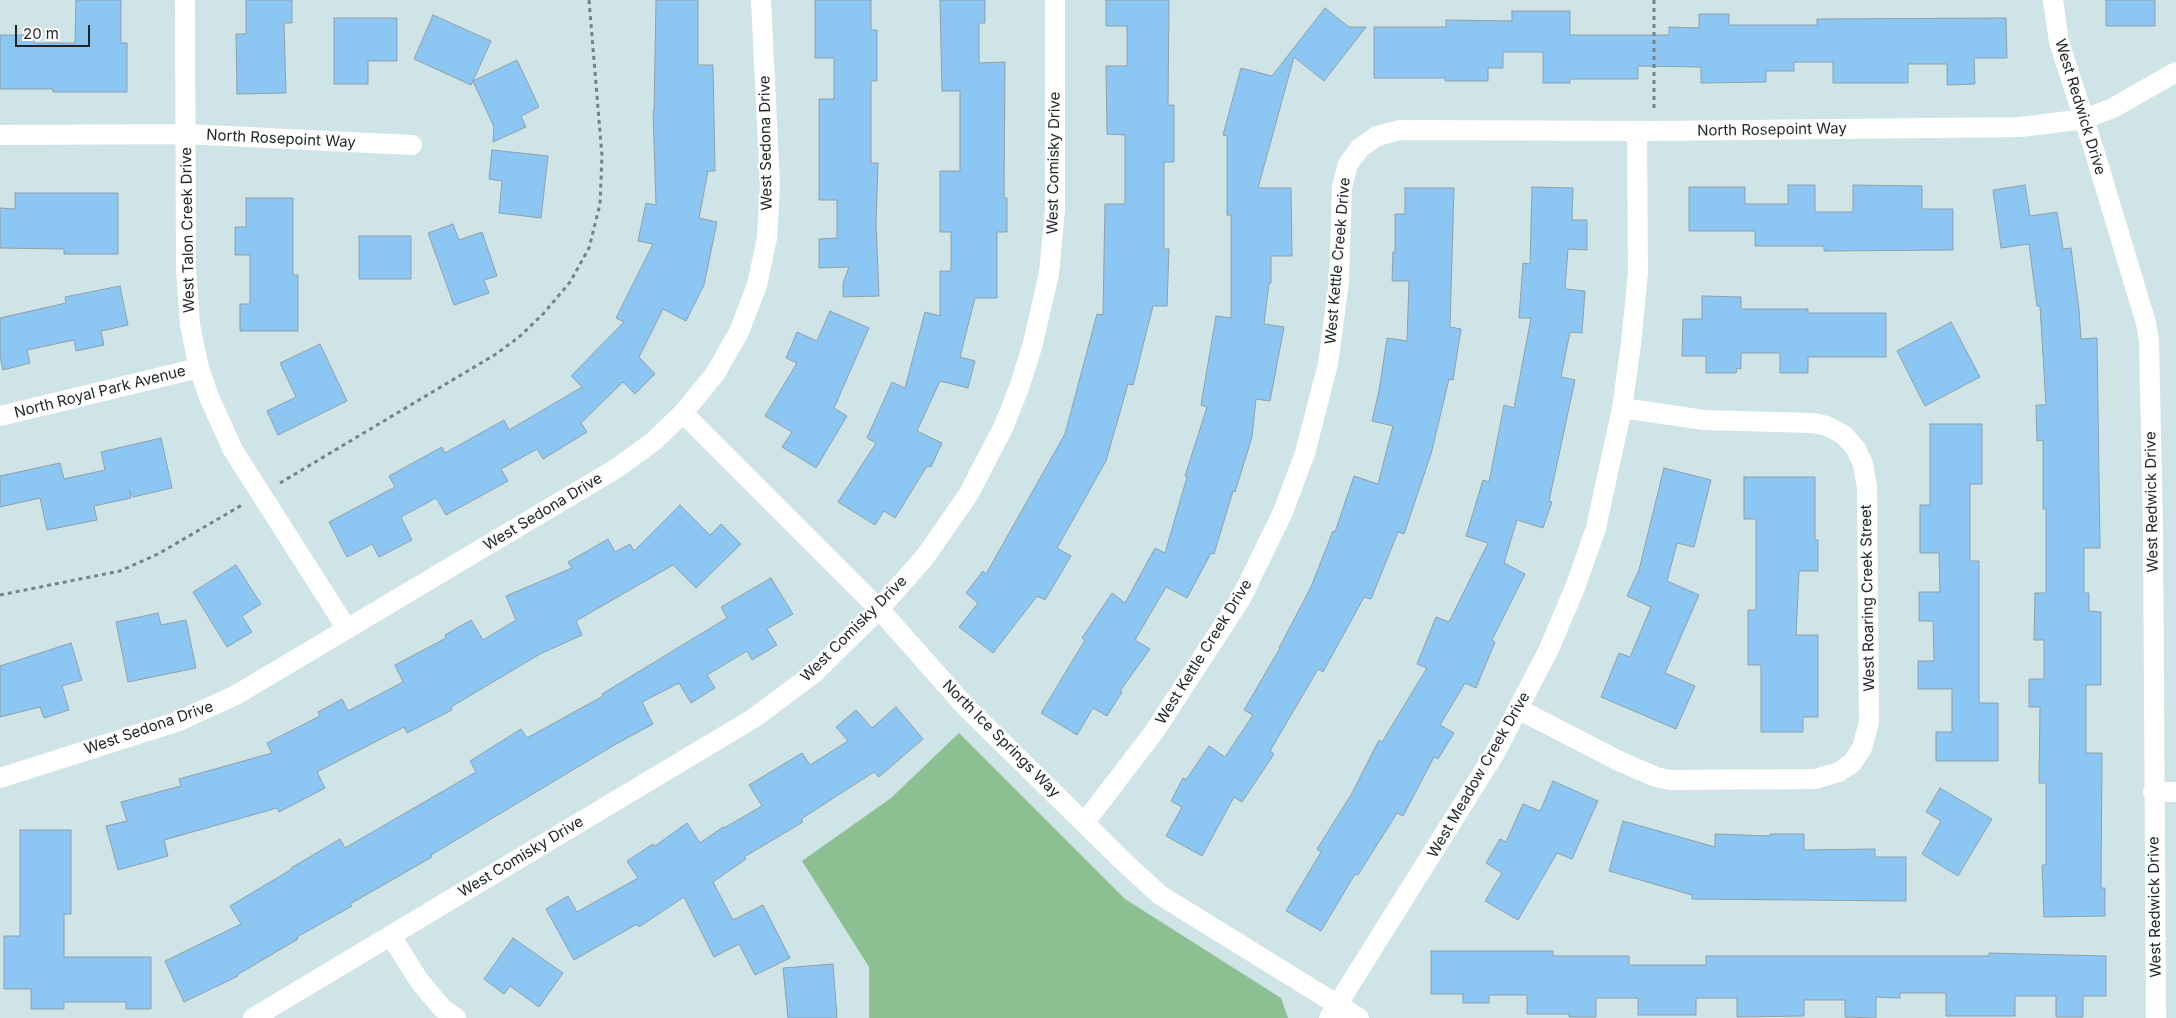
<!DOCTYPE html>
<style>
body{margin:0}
#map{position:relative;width:2176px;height:1018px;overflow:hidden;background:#cee4e7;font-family:Inter,sans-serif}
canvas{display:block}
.scale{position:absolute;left:15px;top:25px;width:75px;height:22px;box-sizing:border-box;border:2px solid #1c2426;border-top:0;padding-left:6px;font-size:15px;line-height:18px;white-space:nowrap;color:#1c2426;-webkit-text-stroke:4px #fff;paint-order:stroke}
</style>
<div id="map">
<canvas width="2176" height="1018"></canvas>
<div class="scale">20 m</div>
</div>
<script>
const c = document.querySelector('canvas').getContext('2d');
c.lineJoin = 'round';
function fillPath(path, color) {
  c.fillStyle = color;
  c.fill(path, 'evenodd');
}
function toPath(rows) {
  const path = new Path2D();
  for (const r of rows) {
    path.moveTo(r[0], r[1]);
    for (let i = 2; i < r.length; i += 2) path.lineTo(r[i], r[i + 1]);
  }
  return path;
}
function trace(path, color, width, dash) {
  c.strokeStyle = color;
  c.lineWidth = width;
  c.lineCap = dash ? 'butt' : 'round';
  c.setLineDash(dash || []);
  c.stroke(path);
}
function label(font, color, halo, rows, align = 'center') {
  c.font = font + ' Inter,sans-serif';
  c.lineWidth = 4.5;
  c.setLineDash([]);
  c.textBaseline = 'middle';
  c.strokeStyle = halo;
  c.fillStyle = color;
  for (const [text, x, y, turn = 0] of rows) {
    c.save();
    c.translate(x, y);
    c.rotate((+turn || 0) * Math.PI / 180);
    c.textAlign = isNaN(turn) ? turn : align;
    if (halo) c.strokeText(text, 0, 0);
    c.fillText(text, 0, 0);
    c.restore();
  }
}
fillPath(toPath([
 [959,733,1125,899,1281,998,1288,1018,869,1018,869,967,802,861,891,798]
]), '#8cc092');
const building = toPath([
 [76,0,121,0,121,43,127,43,127,92,53,92,53,89,0,89,0,35,34,35,34,43,75,43,76,0],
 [246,0,292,0,292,23,284,23,286,93,237,94,236,34,246,34,246,0],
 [656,0,698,0,698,65,713,65,715,171,708,171,699,218,717,222,704,285,686,321,663,309,639,357,655,374,635,394,623,382,581,423,587,432,543,459,537,449,501,469,508,481,446,515,436,498,401,517,412,540,379,557,372,544,347,557,329,522,395,487,389,476,442,447,445,453,504,420,509,430,582,387,571,376,624,322,616,318,653,244,638,241,646,203,656,205,653,111,654,111,656,0],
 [815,0,871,0,871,30,877,30,877,81,871,81,871,163,878,163,876,222,879,296,843,297,843,283,849,267,819,268,819,239,837,238,837,200,819,200,819,99,834,99,834,58,815,58,815,0],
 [940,0,985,0,985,23,979,23,979,63,1005,62,1004,198,1007,198,1007,232,997,232,997,298,975,298,960,357,975,361,968,388,940,381,917,431,942,443,931,467,927,466,895,518,884,511,875,525,838,502,876,443,867,438,892,382,905,388,925,312,940,316,940,271,951,271,951,232,940,232,940,171,960,171,960,91,942,91,940,0],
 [1106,0,1169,0,1168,105,1174,105,1174,162,1164,162,1164,249,1169,249,1167,306,1153,306,1133,385,1128,384,1106,461,1057,548,1071,556,1045,600,1037,596,993,653,959,627,978,603,966,593,983,571,986,574,1065,434,1097,314,1103,315,1105,204,1125,204,1125,135,1107,134,1106,66,1127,66,1127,26,1106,26,1106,0],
 [2106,0,2155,0,2155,26,2106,26,2106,0],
 [1325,8,1349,27,1366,27,1324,81,1294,57,1258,188,1291,188,1292,256,1271,256,1271,283,1269,283,1264,324,1284,327,1270,401,1256,399,1252,437,1235,492,1233,491,1214,554,1211,553,1187,598,1166,587,1135,640,1150,649,1120,691,1122,692,1107,716,1093,708,1077,735,1041,713,1085,640,1082,638,1112,593,1125,603,1155,548,1165,553,1187,477,1185,476,1207,407,1201,405,1216,316,1231,318,1231,215,1227,215,1227,136,1223,135,1241,68,1272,76,1325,8],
 [1512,11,1570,11,1570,35,1669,35,1669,27,1699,28,1699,14,1729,14,1729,25,1817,25,1817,19,2006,18,2007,58,1974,58,1975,84,1947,85,1947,64,1908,64,1908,83,1833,83,1833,62,1794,62,1794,71,1766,71,1766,82,1701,83,1701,67,1638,66,1638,79,1570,79,1570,83,1543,83,1543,52,1503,52,1503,68,1488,68,1488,81,1445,81,1445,78,1374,78,1374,27,1446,27,1446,20,1512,21,1512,11],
 [433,15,491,41,473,81,517,60,539,107,521,116,526,127,493,142,494,127,473,81,471,85,414,59,433,15],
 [334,18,397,18,397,61,368,61,368,84,334,84,334,18],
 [492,150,548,156,541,218,499,213,502,181,489,179,492,150],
 [1788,185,1815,185,1815,212,1853,212,1853,185,1922,186,1922,209,1953,209,1953,250,1824,251,1824,246,1755,246,1755,231,1689,231,1689,187,1745,187,1745,204,1788,204,1788,185],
 [2025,185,2030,216,2057,212,2063,249,2071,248,2079,310,2081,339,2097,338,2100,548,2084,548,2084,593,2089,593,2089,611,2101,612,2101,685,2086,685,2086,753,2102,753,2101,888,2105,888,2105,916,2044,917,2042,865,2046,865,2046,783,2039,783,2040,707,2029,707,2029,679,2044,679,2044,640,2034,640,2035,593,2046,593,2046,509,2043,509,2043,440,2037,441,2036,405,2046,405,2040,306,2037,306,2029,244,2001,248,1993,190,2025,185],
 [1532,187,1573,188,1572,220,1587,220,1587,250,1568,249,1565,289,1585,291,1582,333,1570,332,1561,377,1575,380,1549,501,1552,502,1543,528,1517,520,1504,563,1525,574,1492,640,1495,642,1476,688,1465,683,1440,725,1454,733,1438,759,1434,757,1403,816,1397,813,1358,875,1355,874,1321,931,1286,911,1321,852,1317,849,1351,795,1379,740,1382,742,1427,668,1417,664,1436,617,1449,622,1488,543,1466,536,1483,480,1489,482,1504,405,1514,408,1531,318,1519,318,1523,263,1530,264,1532,187],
 [1405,188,1454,188,1450,327,1461,329,1453,380,1449,379,1431,454,1404,534,1398,532,1371,599,1364,597,1323,672,1318,669,1270,751,1274,754,1242,802,1234,797,1202,856,1166,836,1182,807,1171,801,1183,778,1186,780,1209,746,1225,757,1253,715,1244,710,1280,648,1279,648,1311,587,1333,531,1335,532,1354,476,1378,484,1393,426,1372,421,1379,391,1387,338,1407,341,1409,281,1392,281,1393,252,1395,252,1395,214,1405,214,1405,188],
 [15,193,118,193,118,254,64,254,64,249,0,248,0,208,15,209,15,193],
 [246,198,293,198,293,275,298,275,298,331,240,331,240,304,250,304,250,255,235,255,235,227,246,227,246,198],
 [453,224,459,240,482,232,497,276,484,280,489,293,454,305,428,233,453,224],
 [359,236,411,236,411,279,359,279,359,236],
 [120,286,128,325,101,331,104,345,76,351,74,340,27,350,30,363,3,370,0,356,0,318,66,303,65,297,120,286],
 [1702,296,1741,297,1741,309,1808,309,1808,313,1886,313,1886,357,1808,357,1808,373,1780,373,1780,353,1741,353,1741,369,1737,368,1736,373,1706,373,1706,356,1682,356,1683,319,1702,319,1702,296],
 [830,311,869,328,834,408,847,416,816,468,782,447,792,432,765,416,797,363,786,358,797,332,817,341,830,311],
 [1951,322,1980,377,1925,406,1897,351,1951,322],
 [320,344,347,401,278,435,267,411,296,397,280,363,320,344],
 [1930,424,1982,424,1982,484,1970,484,1970,561,1979,561,1979,703,1998,703,1998,761,1936,761,1936,732,1952,732,1952,689,1918,689,1918,661,1934,661,1933,621,1919,621,1919,592,1940,592,1939,553,1920,553,1920,505,1930,505,1930,424],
 [161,438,172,488,133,497,129,490,131,498,94,506,97,520,47,530,40,498,0,507,0,476,60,463,64,479,105,470,101,452,161,438],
 [1664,468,1711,480,1694,547,1677,543,1667,581,1699,595,1665,673,1695,686,1676,729,1601,697,1619,653,1630,657,1651,607,1627,596,1639,570,1664,468],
 [1744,477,1815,477,1815,540,1818,540,1818,571,1799,571,1796,635,1818,635,1818,717,1803,717,1803,732,1761,732,1761,665,1748,665,1748,610,1756,610,1756,519,1744,519,1744,477],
 [680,505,710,535,721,524,741,544,696,588,673,565,576,621,582,635,540,654,451,707,452,710,407,733,404,727,317,772,325,788,279,812,277,808,164,840,168,856,118,870,106,826,127,821,121,802,181,786,179,779,272,753,267,743,320,716,318,712,342,699,348,711,403,682,395,665,446,638,445,635,471,620,483,640,516,620,506,596,572,568,568,562,608,539,615,552,630,544,634,551,680,505],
 [236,565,261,604,242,616,252,632,227,647,193,592,236,565],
 [771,578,793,614,767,629,777,645,752,660,747,651,707,675,715,688,691,703,679,683,642,702,653,724,616,744,431,855,432,857,350,904,352,906,297,937,298,939,237,975,238,976,184,1002,165,961,241,924,230,906,292,869,291,868,340,839,345,848,476,772,470,761,521,729,527,738,603,696,602,694,727,618,721,607,771,578],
 [158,613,161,625,186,620,196,668,128,682,116,622,158,613],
 [71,643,82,680,62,686,69,710,44,718,40,707,0,717,0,666,71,643],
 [896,707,923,739,879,777,874,772,801,819,803,822,744,857,746,859,713,882,733,920,763,905,790,958,755,975,739,944,714,957,684,897,639,927,637,924,574,960,546,909,568,896,577,912,638,878,627,861,653,844,655,846,687,823,700,843,723,827,724,828,762,806,749,785,802,753,810,765,848,741,836,727,856,710,872,728,896,707],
 [1553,781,1598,801,1572,859,1557,853,1518,920,1485,901,1502,873,1486,863,1500,839,1506,842,1523,804,1540,811,1553,781],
 [1940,788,1992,819,1958,876,1922,854,1941,821,1926,812,1940,788],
 [1623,821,1715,847,1715,834,1770,836,1770,834,1804,834,1804,850,1875,849,1875,857,1906,857,1906,901,1692,899,1692,895,1609,871,1623,821],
 [20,830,71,830,71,914,64,914,64,957,151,957,151,1009,126,1009,126,1002,64,1002,64,1009,31,1009,31,989,4,989,4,936,20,936,20,830],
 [513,938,563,973,539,1007,510,986,504,994,484,979,513,938],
 [1431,951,1553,951,1553,956,1629,956,1629,965,1706,965,1706,956,1989,956,1989,953,2106,956,2106,996,2083,996,2083,1017,2056,1017,2056,996,2015,996,2015,1016,1946,1016,1946,993,1900,993,1900,998,1876,997,1876,1018,1845,1017,1845,1000,1804,1000,1804,1016,1737,1017,1737,998,1696,998,1696,1015,1638,1015,1638,998,1596,998,1596,1017,1569,1017,1569,1014,1527,1014,1527,995,1489,995,1489,1003,1463,1003,1463,994,1431,994,1431,951],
 [833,964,837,1018,788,1018,783,968,833,964]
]);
fillPath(building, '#8bc7f2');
trace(building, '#909faa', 1);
trace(toPath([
 [1654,0,1654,109],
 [280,483,496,354,519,337,544,313,570,282,589,248,600,204,602,156,589,0],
 [0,595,120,571,158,554,242,505]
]), '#748386', 3, [4, 4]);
trace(toPath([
 [185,0,186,270,190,325,199,368,209,397,233,450,347,629],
 [2053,0,2059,42,2094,150,2146,323,2149,341,2153,528,2156,1018],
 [0,135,186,134,412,145],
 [683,413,879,609,966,707,1124,862,1160,895,1359,1018],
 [0,416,199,368],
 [1520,710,1619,761,1656,777,1670,780,1815,779,1839,772,1852,763,1862,748,1869,722,1867,487,1863,464,1856,449,1844,435,1827,426,1813,423,1704,420,1622,408],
 [0,778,179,721,236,695,617,468,654,441,683,413,715,374,739,332,757,285,767,238,770,185,761,0],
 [2153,792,2176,792],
 [1085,822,1154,732,1240,600,1283,512,1305,453,1328,364,1339,281,1342,187,1348,164,1360,148,1377,136,1400,130,1654,131,2021,127,2084,119,2113,108,2176,72],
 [391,936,420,982,443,1009,456,1018],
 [253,1018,754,718,814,673,879,609,925,557,968,495,1003,428,1019,388,1032,347,1049,274,1055,209,1055,0],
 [1329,1018,1495,753,1549,649,1576,585,1596,528,1622,408,1631,344,1638,272,1637,131]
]), '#fff', 20);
label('15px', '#1c2426', '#fff', [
 ["West Redwick Drive",2080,107,73],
 ["North Rosepoint Way",1772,130,-1],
 ["North Rosepoint Way",281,139,3],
 ["West Sedona Drive",766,143,-91],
 ["West Comisky Drive",1054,163,-89],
 ["West Talon Creek Drive",188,230,-91],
 ["West Kettle Creek Drive",1338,261,-85],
 ["North Royal Park Avenue",100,392,-14],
 ["West Redwick Drive",2152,502,-91],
 ["West Sedona Drive",543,512,-31],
 ["West Roaring Creek Street",1868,598,-91],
 ["West Comisky Drive",854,629,-45],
 ["West Kettle Creek Drive",1204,652,-58],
 ["West Sedona Drive",149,728,-19],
 ["North Ice Springs Way",1001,739,45],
 ["West Meadow Creek Drive",1479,775,-60],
 ["West Comisky Drive",521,857,-31],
 ["West Redwick Drive",2155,907,-91]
]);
</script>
